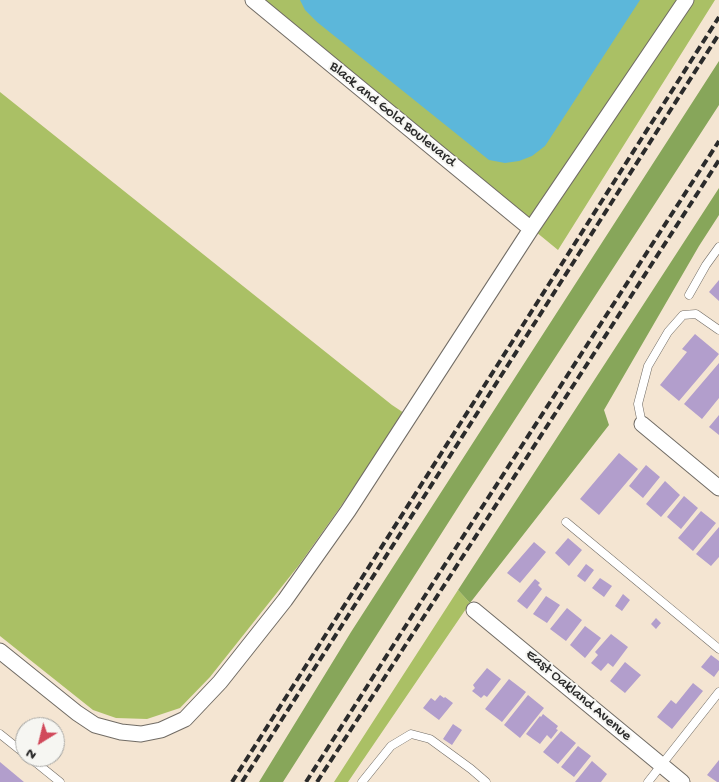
<!DOCTYPE html>
<style>
body{margin:0}
#map{position:relative;width:719px;height:782px;overflow:hidden;background:#f4e5d2;font-family:"Gochi Hand",sans-serif}
canvas{display:block}
.north{position:absolute;left:15px;top:717px;width:50px;height:50px;box-sizing:border-box;background:#f6f6f2;border:1px solid #a5a5a2;border-radius:50%;rotate:216deg;font-size:14px;font-weight:700;line-height:20px;text-align:center;color:#2b2b2b}
.north::after{content:'';display:block;margin:auto;width:18px;height:22px;background:#d1495b;clip-path:polygon(50% 0,100% 100%,50% 72%,0 100%)}
</style>
<div id="map">
<canvas width="719" height="782"></canvas>
<div class="north">N</div>
</div>
<script>
const c = document.querySelector('canvas').getContext('2d');
c.lineJoin = 'round';
function fillPath(path, color) {
  c.fillStyle = color;
  c.fill(path, 'evenodd');
}
function toPath(rows) {
  const path = new Path2D();
  for (const r of rows) {
    path.moveTo(r[0], r[1]);
    for (let i = 2; i < r.length; i += 2) path.lineTo(r[i], r[i + 1]);
  }
  return path;
}
function trace(path, color, width, dash) {
  c.strokeStyle = color;
  c.lineWidth = width;
  c.lineCap = dash ? 'butt' : 'round';
  c.setLineDash(dash || []);
  c.stroke(path);
}
function label(font, color, halo, rows, align = 'center') {
  c.font = font + ' "Gochi Hand",sans-serif';
  c.lineWidth = 4;
  c.setLineDash([]);
  c.textBaseline = 'middle';
  c.strokeStyle = halo;
  c.fillStyle = color;
  for (const [text, x, y, turn = 0] of rows) {
    c.save();
    c.translate(x, y);
    c.rotate((+turn || 0) * Math.PI / 180);
    c.textAlign = isNaN(turn) ? turn : align;
    if (halo) c.strokeText(text, 0, 0);
    c.fillText(text, 0, 0);
    c.restore();
  }
}
fillPath(toPath([
 [253,0,715,0,558,250],
 [0,92,392,405,404,413,341,506,299,565,210,677,180,708,147,719,116,718,93,710,0,636],
 [458,590,470,603,348,782,334,782]
]), '#aac065');
fillPath(toPath([
 [719,61,719,105,464,498,283,782,259,782,351,632],
 [719,188,719,215,699,246,604,410,609,425,470,603,458,590]
]), '#87a65a');
fillPath(toPath([
 [300,0,640,0,545,146,532,156,519,161,505,163,489,160,317,22,305,10]
]), '#5cb7da');
fillPath(toPath([
 [719,280,719,301,709,292],
 [695,334,719,354,679,401,660,385,687,352,682,349],
 [719,363,719,398,702,419,684,404],
 [719,415,719,435,709,427],
 [619,453,638,469,599,515,580,499],
 [646,465,660,477,643,498,629,486],
 [665,481,680,495,661,517,646,504],
 [684,496,698,508,681,529,667,517],
 [701,511,716,523,693,551,678,538],
 [719,527,719,557,711,566,696,554],
 [568,538,582,550,569,566,555,553],
 [534,542,546,552,520,583,507,573],
 [586,564,594,570,585,582,577,576],
 [600,578,612,586,604,597,592,588],
 [535,579,540,583,538,585,542,589,527,609,517,601],
 [623,594,630,600,622,611,615,606],
 [546,596,560,605,547,623,533,614],
 [567,608,582,620,566,641,550,629],
 [656,618,661,623,656,629,651,624],
 [585,626,601,638,585,658,570,645],
 [611,634,628,647,613,667,608,663,601,671,591,663,598,655,595,652],
 [711,655,719,661,719,670,714,677,701,667],
 [625,662,641,675,625,693,610,681],
 [487,668,501,679,487,697,484,695,481,698,472,691,475,688,473,685],
 [509,679,526,692,502,722,485,709],
 [693,683,703,691,672,729,657,717,671,700,676,704],
 [440,695,444,698,445,697,453,703,439,720,423,708,431,698,435,701],
 [528,695,544,708,520,738,504,725],
 [543,714,558,726,556,729,558,730,551,739,547,735,540,744,526,734,540,716,541,717],
 [453,724,462,730,452,745,443,739],
 [561,731,576,743,558,764,543,752],
 [578,746,591,756,574,777,561,767],
 [719,760,719,782,717,782,707,775],
 [592,761,607,774,601,782,575,782],
 [0,762,24,782,0,782]
]), '#b29ecc');
const lane = toPath([
 [689,295,706,265,719,247],
 [642,424,638,404,648,366,668,332,683,315,696,314,719,330],
 [566,522,719,649],
 [0,734,25,754],
 [29,757,60,782],
 [362,782,391,746,411,734,430,739,471,769,486,782],
 [648,782,719,692]
]);
const street = toPath([
 [253,0,531,229],
 [642,424,719,488],
 [474,610,682,782],
 [0,651,77,713,95,725,121,732,141,734,161,730,185,719,220,682,285,600,348,511,531,229,686,0]
]);
trace(lane, '#716c65', 9);
trace(street, '#716c65', 17);
trace(lane, '#fff', 8);
trace(street, '#fff', 15);
trace(toPath([
 [232,782,719,17],
 [242,782,719,34],
 [306,782,435,580,719,141],
 [317,782,719,160]
]), '#2b2b2b', 4, [8, 4]);
label('15px', '#2b2b2b', '#f6f6f2', [
 ["Black and Gold Boulevard",392,115,39],
 ["East Oakland Avenue",578,696,40]
]);
</script>
